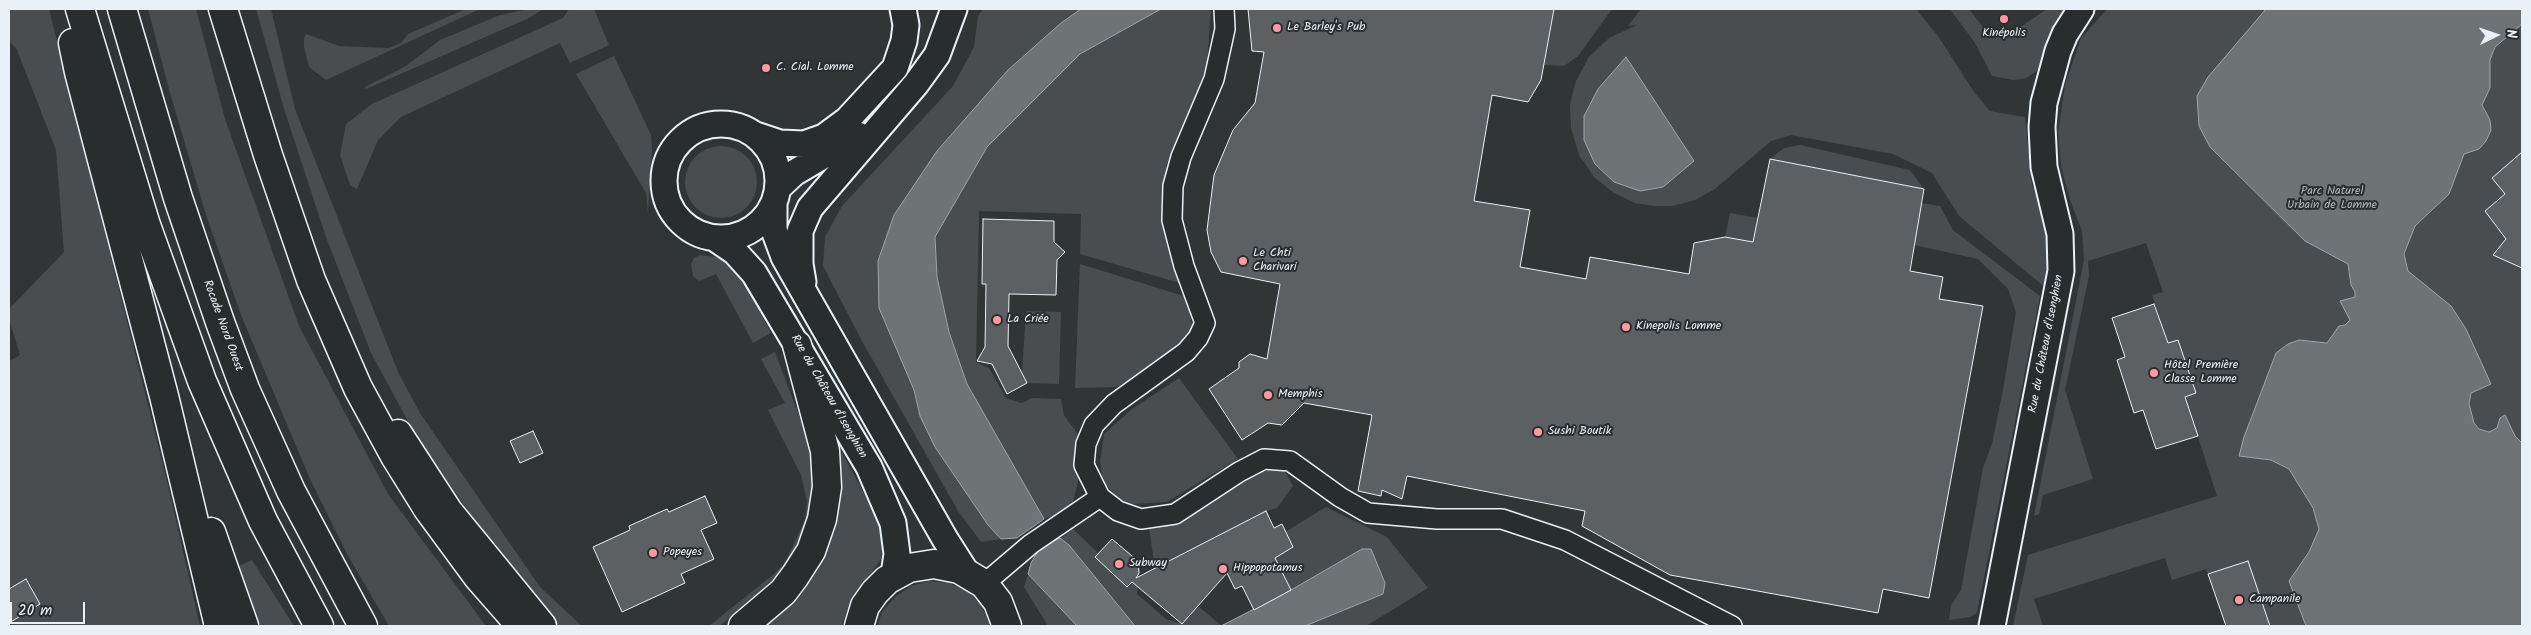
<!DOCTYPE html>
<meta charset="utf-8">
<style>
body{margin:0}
#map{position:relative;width:2531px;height:635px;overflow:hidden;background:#323536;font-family:Kalam,sans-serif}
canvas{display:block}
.frame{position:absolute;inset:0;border:10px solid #e8f1f8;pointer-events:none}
.north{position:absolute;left:2471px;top:10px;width:50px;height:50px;-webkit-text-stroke:4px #2a2d2e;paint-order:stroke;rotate:86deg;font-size:14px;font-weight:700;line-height:20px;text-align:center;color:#e8f1f8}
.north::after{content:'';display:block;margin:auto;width:18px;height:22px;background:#e8f1f8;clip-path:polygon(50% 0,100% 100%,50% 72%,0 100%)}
.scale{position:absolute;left:10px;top:602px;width:75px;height:22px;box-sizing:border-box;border:2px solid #e8f1f8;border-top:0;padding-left:6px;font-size:15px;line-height:18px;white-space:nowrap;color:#e8f1f8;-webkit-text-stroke:4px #2a2d2e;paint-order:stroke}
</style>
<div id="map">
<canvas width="2531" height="635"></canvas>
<div class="frame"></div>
<div class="north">N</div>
<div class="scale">20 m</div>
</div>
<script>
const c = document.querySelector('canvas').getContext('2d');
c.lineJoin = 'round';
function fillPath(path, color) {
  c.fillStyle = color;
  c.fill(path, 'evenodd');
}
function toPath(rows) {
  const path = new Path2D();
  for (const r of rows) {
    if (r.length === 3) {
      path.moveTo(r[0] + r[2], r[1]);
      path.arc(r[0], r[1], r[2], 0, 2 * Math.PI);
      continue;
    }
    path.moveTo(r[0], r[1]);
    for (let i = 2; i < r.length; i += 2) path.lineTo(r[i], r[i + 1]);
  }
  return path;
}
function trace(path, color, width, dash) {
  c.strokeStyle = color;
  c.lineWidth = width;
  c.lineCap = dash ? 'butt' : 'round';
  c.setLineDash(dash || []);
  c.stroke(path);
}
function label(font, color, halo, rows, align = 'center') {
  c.font = font + ' Kalam,sans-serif';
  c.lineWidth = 4;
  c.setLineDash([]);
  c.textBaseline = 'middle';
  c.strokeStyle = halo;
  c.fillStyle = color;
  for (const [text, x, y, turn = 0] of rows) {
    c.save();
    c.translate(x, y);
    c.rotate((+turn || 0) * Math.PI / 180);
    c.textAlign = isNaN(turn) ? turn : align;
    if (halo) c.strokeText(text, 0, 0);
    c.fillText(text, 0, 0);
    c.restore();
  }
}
fillPath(toPath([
 [9,9,49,9,168,485,200,626,9,626,9,361,20,355,9,319,9,309,64,252,56,150,17,50,9,41],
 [148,9,196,9,225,119,299,326,388,494,486,626,389,626,347,554,310,479,241,315,206,215,170,93],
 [256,9,271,9,295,109,398,372,420,413,540,587,582,626,559,626,531,595,480,528,416,436,371,353,326,237,285,112],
 [466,9,480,9,326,80,309,67,304,47,304,38,306,34,339,46,389,48,401,43,408,34],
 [529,9,543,9,529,18,366,89,365,87,406,66,440,40,500,15],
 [569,9,594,9,609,45,570,63,560,43,401,117,378,140,357,189,350,185,340,155,346,124,372,104,563,18],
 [983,9,1081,9,1061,23,879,308,914,390,920,416,935,447,988,525,1001,539,981,542,958,511,862,341,823,266,825,237,842,206,953,86,974,47,978,16],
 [1161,9,1211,9,1205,94,1166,165,1168,216,1183,284,1080,254,1081,214,979,211,976,362,989,368,1006,398,1021,403,1032,398,1061,399,1064,415,1079,436,1076,441,1078,482,1071,510,1044,519,967,384,949,332,937,277,935,237,987,147,1080,54],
 [1554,9,1612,9,1578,56,1564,66,1544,65],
 [1641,9,1916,9,1938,36,1974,92,1990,111,2025,117,2032,185,2043,202,2050,237,2047,289,1959,216,1932,173,1893,154,1791,135,1771,141,1715,189,1695,200,1673,206,1654,206,1635,203,1614,193,1595,178,1579,155,1571,128,1570,104,1576,81,1589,57,1609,38,1637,25,1628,26],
 [1950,9,1969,9,1992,39,2005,30,2010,34,2047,9,2066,9,2059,18,2039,70,2026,78,2014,80,1992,76,1975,43],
 [2107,9,2522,9,2522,626,2270,626,2248,561,2208,574,2206,569,2172,580,2165,558,2034,599,2043,626,2013,626,2028,555,2217,496,2185,397,2196,393,2178,340,2168,343,2152,295,2163,292,2146,243,2088,261,2089,276,2065,390,2093,479,2043,495,2039,514,2034,516,2084,260,2082,231,2071,203,2061,167,2058,132,2065,85,2081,38],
 [614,56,651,135,652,148,648,213,646,193,576,74],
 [1800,145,1910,170,1924,189,1770,159,1784,148],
 [721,182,36],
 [1921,203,1940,206,1953,230,2040,296,1977,613,1970,617,1949,620,1951,605,1961,590,1983,468,1992,444,2003,390,2016,312,2008,289,1978,259,1914,245],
 [1730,213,1758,218,1753,242,1725,237],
 [700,255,716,257,733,267,743,280,771,333,753,343,716,274,699,281,693,276,691,264,694,258],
 [1080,264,1187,297,1192,326,1190,338,1168,356,1117,387,1075,388],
 [1026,311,1061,312,1059,384,1027,383,1022,374],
 [775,352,804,429,812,465,814,496,804,534,792,558,777,576,720,626,709,626,774,574,785,562,805,520,807,501,801,475,768,410,785,403,761,359],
 [1179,378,1238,459,1167,502,1132,504,1119,499,1107,486,1102,475,1100,461,1104,434,1132,409],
 [836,442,875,513,883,535,881,559,849,605,841,626,759,626,800,591,816,569,825,550,837,513,840,484],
 [1283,468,1293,486,1277,508,1266,511,1165,563,1166,578,1155,569,1149,527,1157,528,1216,498,1256,471],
 [1326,507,1387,537,1428,588,1366,626,1305,626,1383,594,1385,583,1371,549,1362,549,1291,590,1275,558,1285,532],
 [1073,529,1098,553,1095,557,1127,587,1139,573,1137,594,1166,619,1182,624,1198,606,1222,626,1135,626,1069,545,1060,539],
 [252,560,294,626,260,626,237,567],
 [1028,574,1077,626,1048,626,1024,587],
 [929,581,949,583,967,591,981,605,991,626,877,626,882,612,895,597,911,586]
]), '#494d4f');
const water = toPath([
 [1081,9,1161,9,1080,54,987,147,935,237,937,277,949,332,967,384,1044,519,1017,538,1001,539,988,525,935,447,920,416,914,390,879,308,878,261,894,215,937,151,1008,70,1061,23,1081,9],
 [2266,9,2522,9,2522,24,2495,47,2490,60,2490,88,2482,105,2490,120,2491,130,2486,141,2479,149,2464,154,2449,194,2415,226,2404,254,2408,271,2451,306,2466,329,2491,384,2471,393,2469,404,2474,423,2479,429,2489,432,2497,428,2500,418,2505,415,2515,436,2522,443,2522,626,2306,626,2289,581,2309,552,2319,529,2313,508,2289,469,2271,460,2239,456,2244,437,2276,353,2288,344,2299,340,2327,343,2339,326,2345,325,2350,320,2340,301,2355,297,2355,292,2351,285,2348,264,2305,241,2210,147,2199,126,2197,96,2208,77,2266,9],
 [1626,57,1694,161,1663,187,1640,191,1614,182,1595,164,1584,140,1584,116,1598,89,1626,57],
 [1060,538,1069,545,1135,626,1077,626,1028,574,1031,563,1039,549,1060,538],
 [1362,549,1371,549,1385,583,1383,594,1305,626,1221,626,1291,590,1362,549]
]);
fillPath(water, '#6e7376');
trace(water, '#9fa5aa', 1);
const building = toPath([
 [1248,9,1554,9,1541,80,1528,102,1492,95,1474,201,1530,210,1520,267,1586,279,1590,257,1689,274,1694,243,1725,237,1753,242,1770,159,1924,189,1910,271,1943,277,1939,299,1983,306,1929,598,1883,589,1878,613,1670,575,1582,526,1585,511,1407,476,1402,499,1382,490,1381,496,1358,491,1372,415,1304,403,1282,425,1268,423,1242,440,1209,389,1239,368,1239,362,1250,354,1267,359,1280,284,1221,272,1211,252,1207,230,1214,175,1233,130,1255,103,1264,52,1252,51,1248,9],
 [2522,152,2522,268,2493,255,2506,239,2485,211,2505,194,2492,178,2522,152],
 [983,219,1054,221,1054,242,1065,252,1057,260,1056,295,1009,294,1008,346,1027,383,1007,394,992,364,977,361,985,347,986,284,982,284,983,219],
 [2154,304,2168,343,2178,340,2196,393,2185,397,2198,436,2156,449,2143,410,2134,413,2117,360,2125,357,2112,318,2154,304],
 [533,431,543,453,520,463,510,441,533,431],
 [705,496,717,523,701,530,714,559,681,574,685,583,622,612,593,547,630,530,629,526,667,509,669,512,705,496],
 [1266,511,1274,528,1282,524,1293,547,1275,558,1291,590,1254,610,1242,586,1235,589,1227,573,1182,624,1132,582,1127,587,1095,557,1112,539,1138,561,1139,573,1136,578,1266,511],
 [2248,561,2270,626,2226,626,2208,574,2248,561],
 [26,579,40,604,9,623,9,589,26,579]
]);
fillPath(building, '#5c6063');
trace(building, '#e8f1f8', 1);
const pedestrian = toPath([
 [1100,497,1118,511,1141,519,1175,514,1239,472,1264,459,1290,461,1340,497,1368,513,1437,519,1502,519,1565,540,1732,626],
 [984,584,1031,544,1100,497,1084,465,1086,444,1094,425,1114,404,1186,352,1198,338,1205,323,1184,266,1172,220,1173,186,1181,157,1214,79,1225,29,1224,9]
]);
const minor = toPath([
 [721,181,57],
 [756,135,780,143,804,144,824,137,847,120,895,68,904,41,906,25,903,9],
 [779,187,794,173,858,135],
 [774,204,774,230,784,257,945,539,966,572],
 [716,239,735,252,754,273,869,467,893,523,897,554,894,575],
 [803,282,800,264,800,231,810,208,916,84,937,55,954,9],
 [1992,626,2061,271,2060,234,2044,167,2042,127,2044,103,2058,51,2065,34,2081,9]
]);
const tertiary = toPath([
 [398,434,448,511,542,626],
 [743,626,783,592,795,576,811,551,822,519,827,487,825,451,797,345],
 [859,626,865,606,875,592,887,580,909,568,934,564,959,569,984,584,998,602,1007,626]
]);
const trunk = toPath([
 [80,9,146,225,202,381,263,521,319,626],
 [122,9,178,198,220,322,245,389,291,491,363,626],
 [223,9,268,155,311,280,358,388,395,456,428,509,478,577,521,626],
 [73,43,79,72,164,396,219,626],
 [211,532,244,626]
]);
trace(pedestrian, '#e8f1f8', 22);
trace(minor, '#e8f1f8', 29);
trace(tertiary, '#e8f1f8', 31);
trace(trunk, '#e8f1f8', 31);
trace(pedestrian, '#2a2d2e', 19);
trace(minor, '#2a2d2e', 25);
trace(tertiary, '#2a2d2e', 28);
trace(trunk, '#2a2d2e', 28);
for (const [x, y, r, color] of [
 [2004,19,5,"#ff9aa2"],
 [1277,28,5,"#ff9aa2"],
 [766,68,5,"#ff9aa2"],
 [1243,261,5,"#ff9aa2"],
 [997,320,5,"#ff9aa2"],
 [1626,327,5,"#ff9aa2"],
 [2154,373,5,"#ff9aa2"],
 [1268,395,5,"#ff9aa2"],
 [1538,432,5,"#ff9aa2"],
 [653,553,5,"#ff9aa2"],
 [1119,564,5,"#ff9aa2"],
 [1223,569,5,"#ff9aa2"],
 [2239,600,5,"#ff9aa2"]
]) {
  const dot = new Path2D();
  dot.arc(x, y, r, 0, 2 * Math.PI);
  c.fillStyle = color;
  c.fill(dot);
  trace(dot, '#2a2d2e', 2);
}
label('12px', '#e8f1f8', '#2a2d2e', [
 ["Le Barley's Pub",1287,28],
 ["Kinépolis",2004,34,"center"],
 ["C. Cial. Lomme",776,68],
 ["Le Chti",1253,254],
 ["Charivari",1253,268],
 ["La Criée",1007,320],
 ["Kinepolis Lomme",1636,327],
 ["Hôtel Première",2164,366],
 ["Classe Lomme",2164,380],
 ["Memphis",1278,395],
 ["Sushi Boutik",1548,432],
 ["Popeyes",663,553],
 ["Subway",1129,564],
 ["Hippopotamus",1233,569],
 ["Campanile",2249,600]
], 'left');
label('12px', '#b0b8bd', '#2a2d2e', [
 ["Parc Naturel",2332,192],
 ["Urbain de Lomme",2332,206]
]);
label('12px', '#e8f1f8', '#2a2d2e', [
 ["Rocade Nord Ouest",222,326,70],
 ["Rue du Château d'Isenghien",2047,344,-79],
 ["Rue du Château d'Isenghien",828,397,60]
]);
</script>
